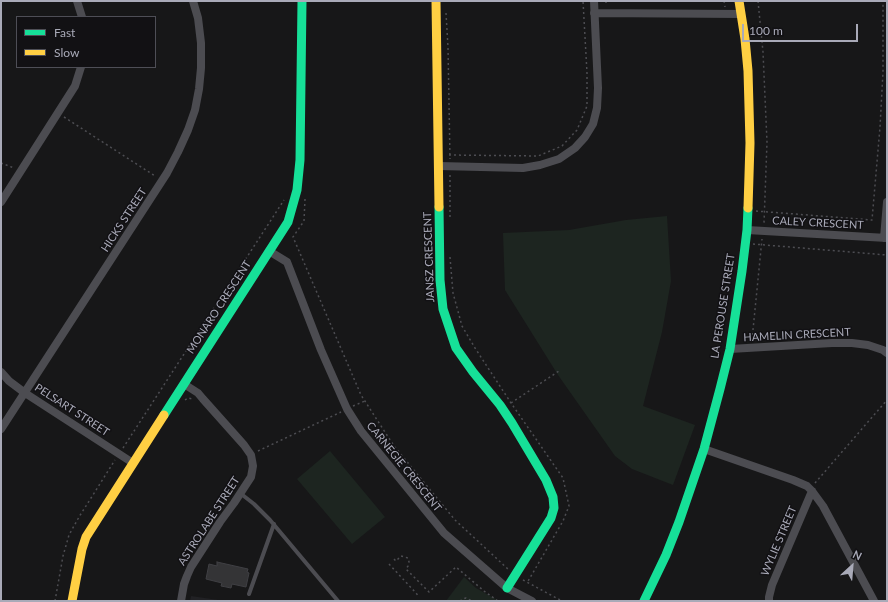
<!DOCTYPE html>
<style>
body{margin:0}
#map{position:relative;width:888px;height:602px;overflow:hidden;background:#171718;font-family:Lato,sans-serif}
canvas{display:block}
.frame{position:absolute;inset:0;border:2px solid #a9aab8;pointer-events:none}
.legend{position:absolute;left:16px;top:16px;width:140px;height:52px;box-sizing:border-box;background:#121114;border:1px solid #4e4e56;margin:0;padding:5px 7px;list-style:none;font-size:12px;color:#a9aab8}
.legend li{display:flex;align-items:center;gap:8px;height:20px}
.legend b{width:20px;border:1px solid #4e4e56}
.north{position:absolute;left:832px;top:546px;width:40px;height:40px;-webkit-text-stroke:3px #121114;paint-order:stroke;rotate:26deg;font-size:11px;font-weight:700;line-height:16px;text-align:center;color:#a9aab8}
.north::after{content:'';display:block;margin:auto;width:14px;height:18px;background:#a9aab8;clip-path:polygon(50% 0,100% 100%,50% 72%,0 100%)}
.scale{position:absolute;left:742px;top:24px;width:116px;height:18px;box-sizing:border-box;border:2px solid #a9aab8;border-top:0;padding-left:5px;font-size:12px;line-height:14px;white-space:nowrap;color:#a9aab8;-webkit-text-stroke:3px #121114;paint-order:stroke}
</style>
<div id="map">
<canvas width="888" height="602"></canvas>
<div class="frame"></div>
<ul class="legend">
<li><b style="height:5px;background:#16e098"></b>Fast</li>
<li><b style="height:5px;background:#ffcf43"></b>Slow</li>
</ul>
<div class="north">N</div>
<div class="scale">100 m</div>
</div>
<script>
const c = document.querySelector('canvas').getContext('2d');
c.lineJoin = 'round';
function fillPath(path, color) {
  c.fillStyle = color;
  c.fill(path, 'evenodd');
}
function toPath(rows) {
  const path = new Path2D();
  for (const r of rows) {
    path.moveTo(r[0], r[1]);
    for (let i = 2; i < r.length; i += 2) path.lineTo(r[i], r[i + 1]);
  }
  return path;
}
function trace(path, color, width, dash) {
  c.strokeStyle = color;
  c.lineWidth = width;
  c.lineCap = dash ? 'butt' : 'round';
  c.setLineDash(dash || []);
  c.stroke(path);
}
function label(font, color, halo, rows, align = 'center') {
  c.font = font + ' Lato,sans-serif';
  c.lineWidth = 3;
  c.setLineDash([]);
  c.textBaseline = 'middle';
  c.strokeStyle = halo;
  c.fillStyle = color;
  for (const [text, x, y, turn = 0] of rows) {
    c.save();
    c.translate(x, y);
    c.rotate((+turn || 0) * Math.PI / 180);
    c.textAlign = isNaN(turn) ? turn : align;
    if (halo) c.strokeText(text, 0, 0);
    c.fillText(text, 0, 0);
    c.restore();
  }
}
fillPath(toPath([
 [191,596,225,601,190,601]
]), '#212124');
fillPath(toPath([
 [667,216,671,281,662,332,643,406,695,425,673,485,632,469,615,456,558,375,505,290,503,233,569,230,626,220],
 [330,451,385,517,352,544,297,479],
 [464,577,476,588,499,601,446,601]
]), '#1d2520');
fillPath(toPath([
 [247,573,249,574,246,587,232,584,231,588,223,587,223,583,207,579]
]), '#0007');
const building = toPath([
 [217,562,248,569,247,572,249,573,246,587,232,584,231,588,221,586,222,583,206,579,209,564,217,566,217,562]
]);
fillPath(building, '#343436');
trace(building, '#404044', 1);
trace(toPath([
 [606,1,606,5],
 [724,1,725,7],
 [758,1,763,52,767,142,764,223],
 [446,13,448,47,450,159],
 [64,117,155,176],
 [449,155,538,156,562,146,577,130,587,106,587,73,583,1],
 [1,163,14,168],
 [305,199,304,221,293,237,361,395,394,446,455,520,509,570],
 [756,211,872,220,880,127,883,72,883,1],
 [450,217,450,175],
 [753,244,887,255],
 [450,257,453,293,462,326,475,348,511,403,563,478,569,506,563,521,527,583],
 [752,340,762,239],
 [185,400,188,398,193,399],
 [511,403,559,371],
 [353,406,365,401],
 [123,448,284,200],
 [258,451,341,412],
 [815,483,887,400],
 [394,559,396,561,401,556,408,558,409,562,408,566,406,569,429,592,456,567,484,591,498,601],
 [389,564,416,593,419,597],
 [523,580,562,601],
 [55,601,63,556,69,535,79,517,115,460],
 [460,601,463,599,466,598,472,601]
]), '#4d4d52', 1.5, [2, 3]);
trace(toPath([
 [240,493,254,504,270,520,338,601],
 [249,594,274,524]
]), '#4c4c51', 4);
trace(toPath([
 [77,1,82,17],
 [594,13,741,14],
 [439,166,523,168,540,165,559,159,575,148,585,137,593,124,597,108,598,88,594,1],
 [1,202,75,86,81,67],
 [747,230,887,238],
 [884,238,887,202],
 [269,251,287,262,321,350,347,409,361,431,444,533,507,588,532,601],
 [730,349,832,343,852,343,868,345,883,350,887,353],
 [1,372,9,381,25,393,133,463],
 [1,429,167,173,178,152,188,130,195,110,199,89,201,68,201,43,198,18,193,1],
 [704,449,793,480,807,486,812,491,823,506,874,601],
 [181,601,184,584,187,576,191,567,220,522,234,503,251,477,253,466,251,455,244,445,203,399,198,393,184,384],
 [769,601,769,597,772,585,812,491]
]), '#4c4c51', 8);
trace(toPath([
 [439,207,440,280,443,309,456,348,473,372,500,405,512,423,546,480,553,497,554,508,551,518,507,588],
 [164,415,288,222,297,190,300,160,302,1],
 [644,601,666,555,679,522,704,449,720,389,730,349,742,271,747,230,748,208]
]), '#16e098', 9);
trace(toPath([
 [436,1,439,207],
 [739,1,745,39,748,71,750,143,748,208],
 [72,601,82,549,86,537,164,415]
]), '#ffcf43', 9);
label('11px', '#a9aab8', '#121114', [
 ["HICKS STREET",124,220,-57],
 ["CALEY CRESCENT",818,223,3],
 ["JANSZ CRESCENT",429,257,-92],
 ["LA PEROUSE STREET",723,306,-81],
 ["MONARO CRESCENT",219,307,-57],
 ["HAMELIN CRESCENT",797,335,-3],
 ["PELSART STREET",72,410,33],
 ["CARNEGIE CRESCENT",404,467,51],
 ["ASTROLABE STREET",209,521,-57],
 ["WYLIE STREET",779,541,-67]
]);
</script>
